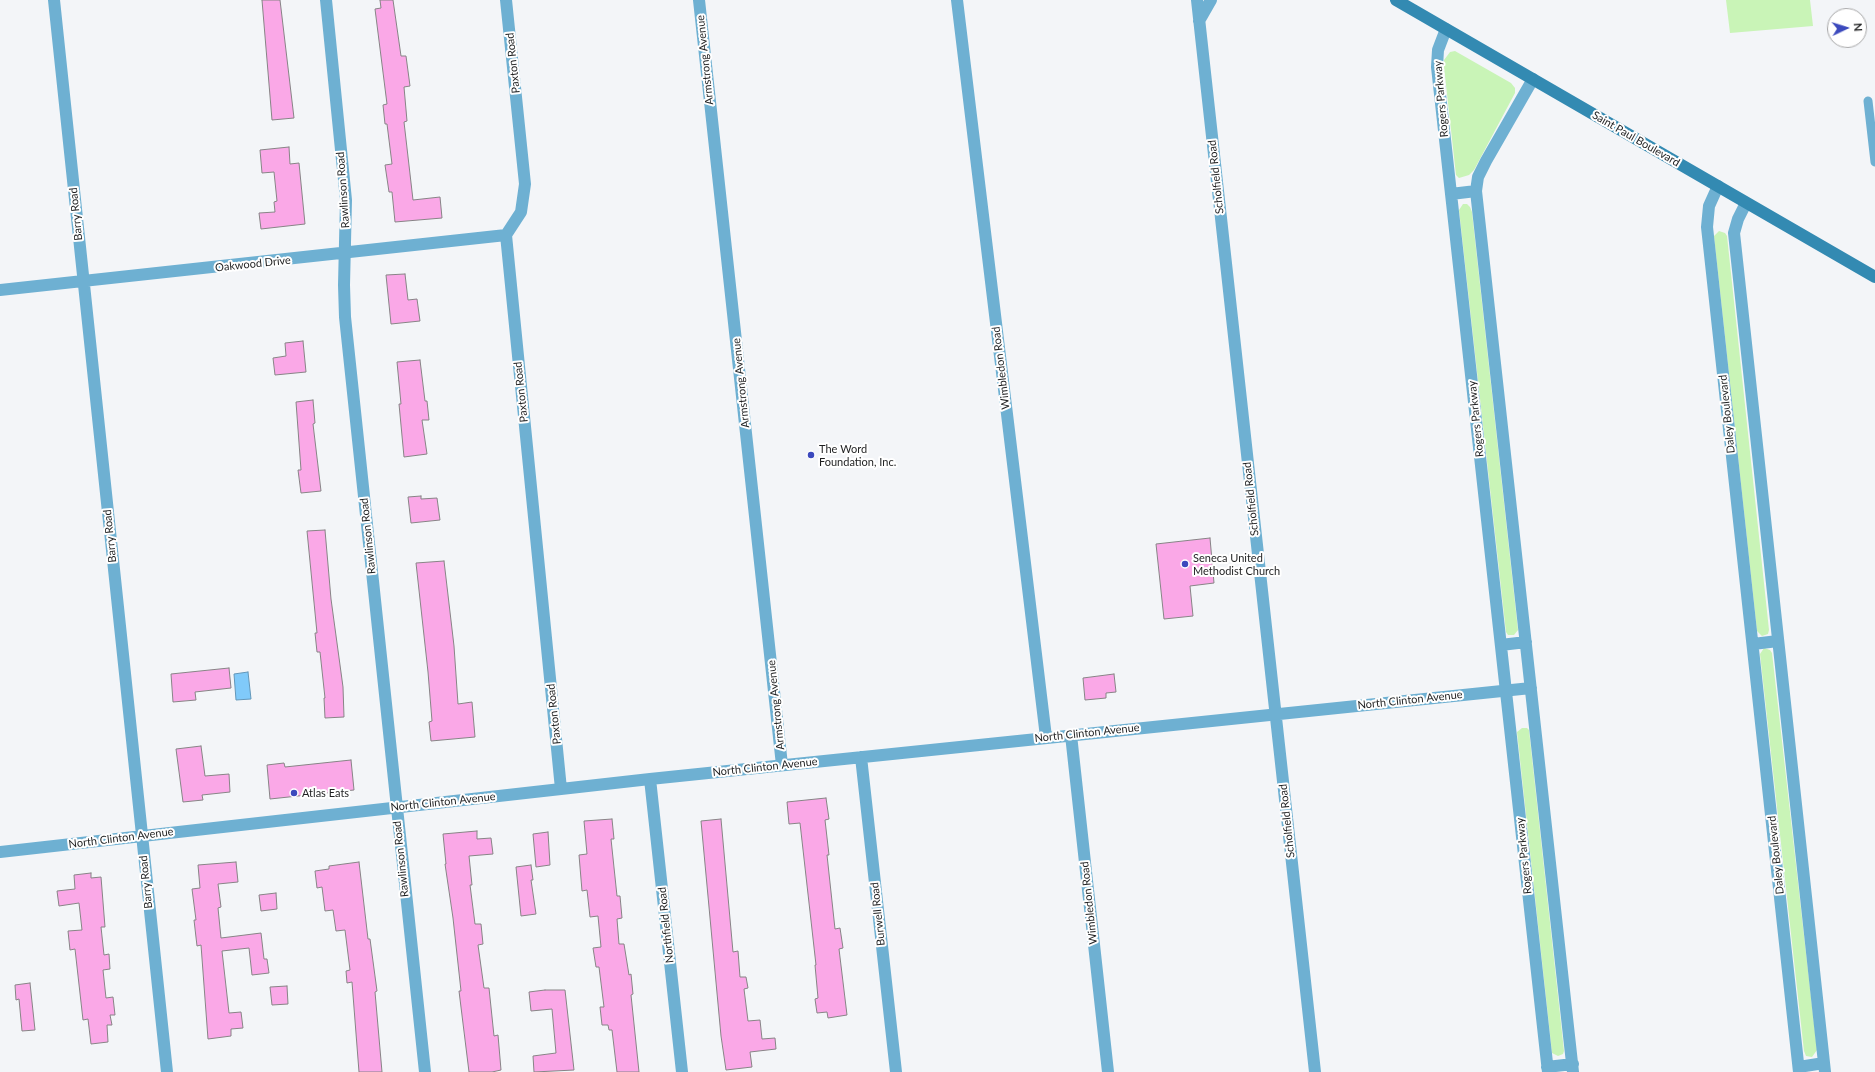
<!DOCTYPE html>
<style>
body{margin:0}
#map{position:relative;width:1875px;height:1072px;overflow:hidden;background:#f3f5f8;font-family:Lato,sans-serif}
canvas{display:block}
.north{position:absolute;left:1827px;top:8px;width:40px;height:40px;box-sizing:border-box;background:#fff;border:1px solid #a5a5a6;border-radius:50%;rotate:86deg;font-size:11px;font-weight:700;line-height:16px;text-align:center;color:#1e1f20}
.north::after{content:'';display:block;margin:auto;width:14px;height:18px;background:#3b49bd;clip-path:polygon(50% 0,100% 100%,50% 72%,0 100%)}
</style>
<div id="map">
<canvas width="1875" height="1072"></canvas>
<div class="north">N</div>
</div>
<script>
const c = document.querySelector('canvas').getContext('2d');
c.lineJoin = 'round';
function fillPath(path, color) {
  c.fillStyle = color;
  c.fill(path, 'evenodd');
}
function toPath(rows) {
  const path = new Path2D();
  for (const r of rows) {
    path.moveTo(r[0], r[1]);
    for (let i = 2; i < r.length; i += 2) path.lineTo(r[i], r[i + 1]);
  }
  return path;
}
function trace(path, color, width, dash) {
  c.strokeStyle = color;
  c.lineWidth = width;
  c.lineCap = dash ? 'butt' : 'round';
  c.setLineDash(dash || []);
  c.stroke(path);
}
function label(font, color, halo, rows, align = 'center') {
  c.font = font + ' Lato,sans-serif';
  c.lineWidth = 4;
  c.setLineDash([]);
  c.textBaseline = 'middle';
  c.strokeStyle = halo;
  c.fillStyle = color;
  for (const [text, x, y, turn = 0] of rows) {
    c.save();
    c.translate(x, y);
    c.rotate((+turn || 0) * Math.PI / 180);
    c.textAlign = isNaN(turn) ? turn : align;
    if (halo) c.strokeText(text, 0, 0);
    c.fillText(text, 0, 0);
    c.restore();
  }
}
fillPath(toPath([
 [1726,0,1810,0,1813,26,1730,33],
 [1455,51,1511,83,1515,88,1515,93,1474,170,1469,175,1459,178,1456,175,1444,67,1444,60,1450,52],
 [1463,204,1467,204,1470,207,1472,212,1518,630,1514,635,1508,635,1506,632,1459,210],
 [1719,231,1725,233,1727,236,1769,630,1768,634,1762,636,1757,631,1714,236],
 [1764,648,1770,650,1772,653,1817,1050,1812,1057,1806,1056,1804,1051,1760,654],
 [1522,728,1527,728,1529,730,1564,1051,1563,1054,1558,1056,1552,1053,1517,732]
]), '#c9f4b7');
const water = toPath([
 [248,672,251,699,236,700,234,674,248,672]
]);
fillPath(water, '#80cafa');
trace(water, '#6397b9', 1);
const building = toPath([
 [262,0,280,0,294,118,272,120,262,0],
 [380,0,393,0,401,56,406,56,410,86,404,87,407,121,404,122,413,200,440,197,442,218,395,222,392,192,389,192,385,165,392,164,387,124,385,124,383,105,387,104,375,9,381,8,380,0],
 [289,147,290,164,299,163,305,224,261,229,259,213,275,212,274,202,277,201,274,172,262,173,260,150,289,147],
 [405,274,408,300,417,299,420,321,391,324,386,275,405,274],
 [303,341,306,372,275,375,273,358,286,356,285,343,303,341],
 [420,360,425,401,427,401,429,420,422,420,427,454,404,457,399,404,401,404,397,362,420,360],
 [313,400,315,423,313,424,321,491,301,493,298,470,301,470,296,402,313,400],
 [421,496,421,499,437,498,440,520,411,523,408,497,421,496],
 [325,530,331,599,343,687,344,717,325,718,324,698,325,698,320,652,317,652,315,633,317,633,307,531,325,530],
 [1210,538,1214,583,1190,586,1193,616,1164,619,1156,544,1210,538],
 [444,561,454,646,458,704,472,702,475,737,431,741,429,722,432,721,428,672,416,563,444,561],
 [229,668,231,688,195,692,196,700,173,702,171,674,229,668],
 [1114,674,1116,692,1106,693,1106,698,1085,700,1083,678,1114,674],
 [201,746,205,776,229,774,230,792,202,795,203,800,183,802,176,749,201,746],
 [351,760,354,790,270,799,267,765,284,763,285,767,351,760],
 [826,798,829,819,825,820,829,855,827,855,835,929,840,928,843,948,839,949,847,1015,828,1018,827,1012,817,1013,815,999,818,998,815,965,816,965,800,823,789,824,787,802,826,798],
 [612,819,614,839,611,839,617,896,620,896,622,918,617,919,619,944,624,944,629,975,631,974,633,994,631,995,639,1072,617,1072,612,1030,609,1030,608,1025,602,1025,600,1007,604,1007,599,967,596,967,593,948,601,947,598,916,590,917,587,890,582,891,579,855,587,854,584,821,612,819],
 [721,819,733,952,738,951,740,977,746,977,748,988,744,989,748,1021,760,1020,762,1039,775,1038,776,1049,750,1052,752,1067,726,1070,721,1036,701,821,721,819],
 [477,831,477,839,491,838,493,854,469,856,472,885,470,885,475,924,481,924,483,944,478,945,484,988,489,988,494,1036,498,1035,501,1070,492,1072,469,1072,459,991,461,991,453,918,445,864,446,864,443,834,477,831],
 [548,832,550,865,536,867,533,834,548,832],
 [236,862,238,882,218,884,221,907,218,908,221,938,261,933,264,959,267,959,269,973,252,975,249,948,222,951,229,1013,241,1012,243,1028,231,1029,231,1036,208,1039,201,945,197,946,194,920,196,920,192,889,200,888,198,865,236,862],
 [359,862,368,939,370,939,377,991,375,992,382,1072,359,1072,352,982,347,983,346,971,350,970,345,930,336,931,333,910,325,911,322,887,317,888,315,871,329,869,329,866,359,862],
 [531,865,533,880,531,880,536,914,521,916,516,867,531,865],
 [91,873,91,878,101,877,105,927,101,927,104,955,109,954,110,969,103,970,106,998,113,997,115,1015,110,1015,112,1025,107,1025,108,1042,91,1044,88,1019,83,1020,75,949,70,950,68,931,82,930,79,903,59,906,57,891,75,889,74,875,91,873],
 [276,893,277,909,261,911,259,895,276,893],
 [30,983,35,1030,22,1031,19,999,16,1000,15,985,30,983],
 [287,986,288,1004,272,1005,270,987,287,986],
 [545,990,565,990,574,1070,534,1072,533,1056,556,1053,552,1009,531,1011,529,992,545,990]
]);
fillPath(building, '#faa8e7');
trace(building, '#878486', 1);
trace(toPath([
 [1868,101,1875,162]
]), '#6eb0d2', 9);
trace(toPath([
 [54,0,167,1072],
 [326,0,346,200,344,285,345,317,425,1072],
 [506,0,525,184,521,212,506,235,561,789],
 [699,0,782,765],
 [957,0,1046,737],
 [1197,0,1315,1072],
 [1199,21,1211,0],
 [1446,29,1438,50,1437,67,1548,1072],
 [1533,79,1486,161,1478,177,1476,191,1573,1072],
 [1718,186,1709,206,1707,227,1799,1072],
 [1451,194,1476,191],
 [1746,203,1738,219,1734,233,1825,1072],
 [0,290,506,235],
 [1753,644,1778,641],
 [1501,645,1526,642],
 [1071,735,1108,1072],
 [861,757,896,1072],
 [650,779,682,1072],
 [0,852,650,779,1531,688],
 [1547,1067,1573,1064],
 [1799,1067,1824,1063]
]), '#6eb0d2', 12);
trace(toPath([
 [1396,0,1875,277]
]), '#338ab2', 12);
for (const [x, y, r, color] of [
 [811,455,4,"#3b49bd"],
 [1185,564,4,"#3b49bd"],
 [294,793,4,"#3b49bd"]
]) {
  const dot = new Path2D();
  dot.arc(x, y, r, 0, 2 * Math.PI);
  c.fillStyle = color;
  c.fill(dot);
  trace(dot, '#fff', 1.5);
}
label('11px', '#1e1f20', '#fff', [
 ["Armstrong Avenue",705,60,-96],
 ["Paxton Road",513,63,-96],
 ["Rogers Parkway",1441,99,-95],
 ["Saint Paul Boulevard",1636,139,30],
 ["Scholfield Road",1216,177,-96],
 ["Rawlinson Road",343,190,-94],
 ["Barry Road",76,214,-96],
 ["Oakwood Drive",253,264,-6],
 ["Wimbledon Road",1001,368,-97],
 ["Armstrong Avenue",741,383,-96],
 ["Paxton Road",521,392,-96],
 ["Daley Boulevard",1727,414,-96],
 ["Rogers Parkway",1476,419,-96],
 ["Scholfield Road",1251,499,-96],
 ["Barry Road",110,536,-96],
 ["Rawlinson Road",368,536,-96],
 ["North Clinton Avenue",1410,700,-6],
 ["Armstrong Avenue",776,705,-96],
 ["Paxton Road",554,714,-96],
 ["North Clinton Avenue",1087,733,-6],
 ["North Clinton Avenue",765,767,-6],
 ["North Clinton Avenue",443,802,-6],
 ["Scholfield Road",1287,821,-96],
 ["North Clinton Avenue",121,838,-7],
 ["Daley Boulevard",1776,855,-96],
 ["Rogers Parkway",1524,856,-96],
 ["Rawlinson Road",401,859,-96],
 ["Barry Road",146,882,-96],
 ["Wimbledon Road",1089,903,-96],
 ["Burwell Road",878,914,-96],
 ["Northfield Road",666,925,-96]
]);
label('11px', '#1e1f20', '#fff', [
 ["The Word",819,449],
 ["Foundation, Inc.",819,462],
 ["Seneca United",1193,558],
 ["Methodist Church",1193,571],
 ["Atlas Eats",302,793]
], 'left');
</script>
